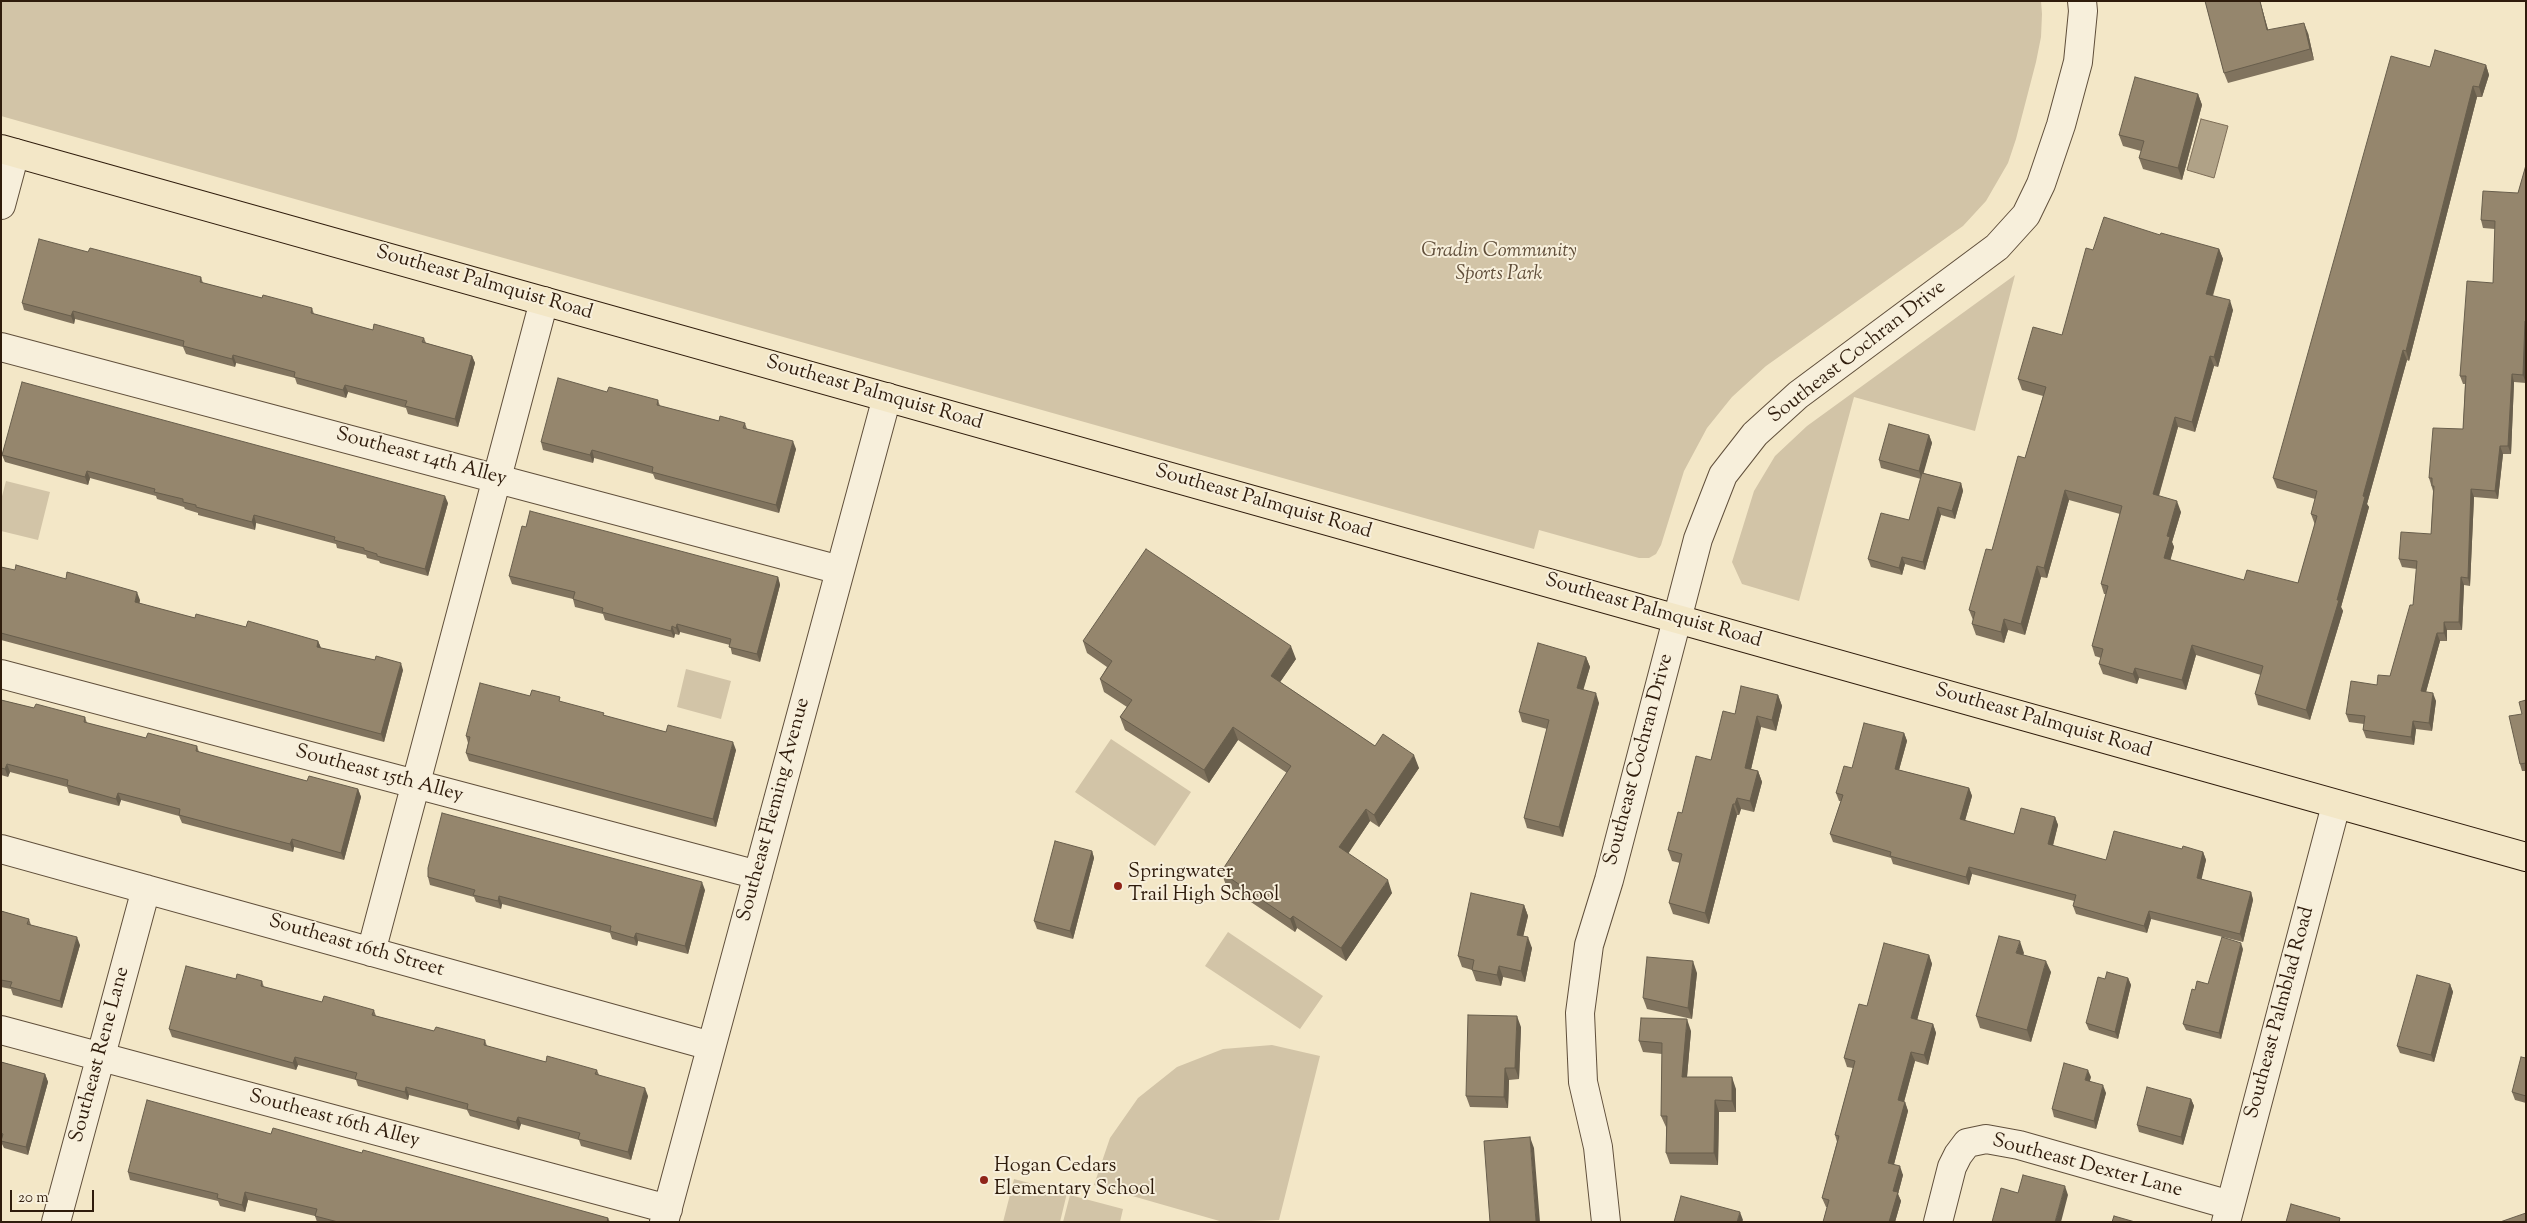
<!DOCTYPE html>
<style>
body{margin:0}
#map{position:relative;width:2527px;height:1223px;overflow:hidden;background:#f3e7c7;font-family:"Sorts Mill Goudy",serif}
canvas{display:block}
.frame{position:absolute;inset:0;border:2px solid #2f1c0c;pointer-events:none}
.scale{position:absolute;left:10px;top:1190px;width:84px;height:22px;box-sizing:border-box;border:2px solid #2f1c0c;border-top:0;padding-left:6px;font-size:15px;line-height:18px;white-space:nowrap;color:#2f1c0c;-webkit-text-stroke:4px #f7efdb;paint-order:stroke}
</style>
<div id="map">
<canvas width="2527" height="1223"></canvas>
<div class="frame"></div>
<div class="scale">20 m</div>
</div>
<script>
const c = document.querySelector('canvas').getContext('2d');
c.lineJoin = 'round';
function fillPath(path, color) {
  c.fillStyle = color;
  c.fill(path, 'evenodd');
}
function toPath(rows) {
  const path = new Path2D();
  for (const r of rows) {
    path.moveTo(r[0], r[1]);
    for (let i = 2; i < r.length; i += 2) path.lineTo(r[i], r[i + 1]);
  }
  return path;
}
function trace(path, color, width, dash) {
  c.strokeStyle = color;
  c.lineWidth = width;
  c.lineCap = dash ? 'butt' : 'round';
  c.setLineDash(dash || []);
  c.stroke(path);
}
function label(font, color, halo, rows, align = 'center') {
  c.font = font + ' "Sorts Mill Goudy",serif';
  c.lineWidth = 4;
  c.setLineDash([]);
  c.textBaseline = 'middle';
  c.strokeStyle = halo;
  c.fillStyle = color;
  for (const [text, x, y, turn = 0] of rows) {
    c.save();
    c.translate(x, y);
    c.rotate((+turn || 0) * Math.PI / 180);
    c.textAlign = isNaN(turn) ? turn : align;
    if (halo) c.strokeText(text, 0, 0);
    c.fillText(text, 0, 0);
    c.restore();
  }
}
fillPath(toPath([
 [1,1,2041,1,2042,14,2041,37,2036,62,2016,139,2008,163,1986,201,1963,226,1766,366,1732,397,1707,428,1684,471,1661,545,1656,554,1649,558,1639,558,1539,530,1534,549,1,116],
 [2015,275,1975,431,1854,397,1799,601,1742,584,1732,562,1754,491,1775,456,1807,426],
 [6,481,50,492,38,540,1,531,1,500],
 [686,669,731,681,721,719,677,707],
 [1111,739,1191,792,1155,846,1075,792],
 [1228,932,1323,996,1300,1029,1205,966],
 [1272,1045,1320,1056,1279,1220,1223,1222,1094,1185,1110,1138,1138,1098,1177,1067,1223,1049],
 [1014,1179,1067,1193,1060,1222,1003,1222],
 [1070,1195,1123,1209,1120,1222,1063,1222]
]), '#d2c4a7');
const water = toPath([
 [2201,119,2228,126,2214,178,2187,170,2201,119]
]);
fillPath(water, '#b0a287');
trace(water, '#7c6c56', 1);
const minor = toPath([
 [1,205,15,153],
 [1,347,840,570],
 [1,674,758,875],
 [1,849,711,1046],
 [371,952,544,301],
 [1,1030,668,1209],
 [56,1222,146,889],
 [664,1222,887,397],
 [1606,1222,1598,1147,1583,1082,1580,1013,1589,945,1609,880,1698,539,1723,475,1755,434,1798,395,1997,247,2026,215,2041,184,2061,125,2078,62,2083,11,2082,1],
 [1938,1222,1952,1167,1958,1155,1967,1143,1986,1139,2019,1145,2230,1205],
 [2226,1222,2336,805]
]);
const major = toPath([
 [1,149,2526,857]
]);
trace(minor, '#604f3b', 30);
trace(major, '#2f1c0c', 30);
trace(minor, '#f7efdb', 28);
trace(major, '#f3e7c7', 28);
fillPath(toPath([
 [2205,1,2260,1,2268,30,2308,33,2314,60,2228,83,2224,73],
 [2486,65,2489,75,2482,97,2477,97,2409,361,2407,360,2367,504,2369,507,2341,607,2343,611,2310,720,2258,705,2255,694,2261,675,2196,655,2186,690,2139,678,2137,684,2103,674,2099,664,2101,658,2095,656,2092,646,2106,594,2104,594,2101,584,2120,514,2069,500,2047,578,2041,577,2025,635,2008,630,2004,643,1976,635,1972,624,1973,620,1969,610,1992,550,2025,458,2043,396,2022,390,2018,379,2062,335,2093,250,2160,235,2219,249,2223,259,2213,296,2233,310,2218,367,2214,366,2195,432,2178,427,2159,496,2181,512,2172,542,2174,547,2170,560,2244,580,2298,583,2315,525,2311,514,2315,499,2277,488,2273,478,2430,67],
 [2198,94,2202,105,2182,180,2143,169,2139,158,2141,151,2123,146,2119,135],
 [2526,165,2526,383,2514,382,2511,454,2503,454,2498,499,2474,497,2470,586,2464,585,2462,630,2447,630,2447,641,2440,641,2426,692,2436,701,2432,731,2416,729,2414,745,2366,738,2363,730,2364,724,2349,722,2346,714,2377,685,2390,676,2413,605,2417,569,2402,567,2399,559,2431,534,2433,491,2429,478,2463,429,2465,384,2463,384,2460,376,2493,283,2495,229,2483,228,2481,220,2518,193],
 [201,277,203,283,262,298,312,308,314,314,373,330,424,338,426,343,472,356,475,363,458,427,408,414,406,408,348,392,346,398,297,384,295,378,236,363,235,367,186,354,183,347,75,319,74,324,24,310,22,303],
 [607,392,658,400,660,406,719,421,745,423,747,429,796,449,779,513,655,479,653,474,594,458,593,463,543,450,541,442],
 [1929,435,1932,443,1923,473,1961,483,1963,491,1955,519,1941,515,1925,570,1905,564,1902,575,1871,567,1868,559,1909,520,1921,479,1881,468,1879,460],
 [2,455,448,503,428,576,380,563,379,561,367,558,366,555,337,548,336,544,256,523,255,530,198,515,198,513,185,509,184,507,157,499,156,496,90,478,88,485,5,462],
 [1,567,140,600,139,604,195,618,318,641,321,648,375,660,403,670,384,742,1,640],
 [509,576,778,577,780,585,760,662,732,654,730,645,680,632,679,635,675,634,674,638,605,620,603,614,575,607,573,599,512,584],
 [1083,641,1296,659,1280,682,1375,746,1419,768,1379,827,1370,821,1348,853,1392,893,1346,961,1297,928,1295,932,1226,885,1221,872,1287,773,1238,740,1209,783,1125,730,1120,717,1127,707,1104,692,1100,679,1107,667,1087,653],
 [1586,657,1590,667,1583,689,1599,703,1563,837,1527,828,1524,818,1547,729,1522,722,1519,712],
 [1778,695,1782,706,1776,731,1761,727,1751,769,1758,771,1762,782,1754,812,1741,809,1739,815,1737,815,1709,924,1673,914,1669,903,1680,863,1672,861,1668,850,1682,813,1711,760,1735,714],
 [530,696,562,702,605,716,736,750,716,827,469,761,466,753,468,743,466,736],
 [1,700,34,708,85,717,87,723,146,738,197,746,199,752,307,781,358,789,361,797,344,860,294,847,293,852,231,836,182,823,179,816,121,800,119,806,69,793,67,787,10,772,8,777,1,775],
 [2526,700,2526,771,2522,771,2520,764,2522,714],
 [1904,733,1907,741,1899,770,1969,788,1972,796,1965,821,2014,834,2055,817,2058,825,2053,846,2106,860,2182,849,2203,852,2206,860,2201,879,2251,892,2253,900,2243,942,2151,919,2147,933,2076,914,2073,906,2074,901,1972,874,1969,885,1893,864,1891,858,1833,842,1830,834,1841,801,1839,801,1836,793,1852,768],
 [1092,851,1094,858,1073,939,1037,929,1034,921],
 [428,877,705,890,688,954,638,941,637,946,612,939,610,933,502,904,501,909,476,902,474,897,430,885],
 [1524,905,1528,916,1523,936,1532,948,1525,982,1503,977,1501,986,1476,981,1472,970,1462,967,1458,956],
 [1,911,29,919,31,925,80,945,62,1008,13,995,11,989,1,987],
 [2243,949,2221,1039,2186,1030,2183,1024,2195,990,2208,984],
 [2024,953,2023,955,2051,972,2031,1042,1980,1028,1976,1016],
 [1929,955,1932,964,1917,1020,1933,1024,1936,1033,1928,1065,1915,1061,1904,1102,1905,1102,1908,1111,1894,1164,1903,1175,1898,1194,1901,1201,1895,1222,1823,1222,1827,1207,1826,1207,1822,1198,1837,1142,1835,1135,1853,1068,1847,1067,1844,1058,1867,1006],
 [1697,973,1692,1019,1647,1009,1643,998],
 [2128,978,2131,985,2118,1039,2089,1030,2086,1023],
 [236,979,262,981,264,987,322,1002,374,1010,376,1016,434,1031,485,1040,487,1046,546,1062,597,1070,599,1075,648,1096,631,1160,581,1146,579,1140,521,1124,519,1130,470,1116,467,1110,409,1095,408,1100,358,1086,356,1080,298,1065,296,1070,172,1037,169,1029],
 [2450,984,2453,992,2434,1062,2400,1053,2397,1046],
 [1521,1027,1519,1079,1509,1080,1508,1108,1470,1107,1466,1096],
 [1691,1031,1687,1077,1736,1089,1736,1112,1719,1112,1718,1165,1670,1164,1666,1153,1666,1127,1661,1116,1662,1054,1643,1052,1639,1041],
 [2526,1058,2526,1103,2515,1100,2512,1092],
 [1,1062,45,1074,48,1082,28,1155,4,1148,1,1142],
 [2091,1077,2089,1081,2106,1093,2096,1129,2054,1117,2052,1109],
 [2191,1099,2194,1106,2183,1145,2139,1132,2137,1125],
 [271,1134,362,1153,608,1218,610,1222,317,1222,315,1216,248,1200,245,1212,220,1206,218,1201,130,1180,128,1172]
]), '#80735e');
fillPath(toPath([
 [2260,1,2271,40,2267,30],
 [2304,23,2308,33,2314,60,2310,49],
 [2486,65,2489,75,2482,97,2479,87],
 [2473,86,2477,97,2409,361,2406,351],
 [2198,94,2202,105,2182,180,2178,168],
 [2219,249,2223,259,2210,304,2206,294],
 [2230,300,2233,310,2218,367,2214,357],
 [73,311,75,319,74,324,71,316],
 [2525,321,2526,323,2526,383,2523,375],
 [2403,350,2407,360,2367,504,2369,507,2341,607,2343,611,2310,720,2306,710,2337,600,2363,496],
 [233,355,236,363,235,367,232,359],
 [472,356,475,363,458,427,455,419],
 [2210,356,2214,366,2195,432,2192,422],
 [2512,374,2514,382,2511,454,2508,446],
 [345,385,348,392,346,398,343,390],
 [2175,417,2178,427,2156,505,2153,494],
 [1929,435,1932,443,1922,479,1919,471],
 [793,441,796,449,779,513,776,505],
 [2500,446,2503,454,2498,499,2495,491],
 [592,450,594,458,593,463,590,455],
 [87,471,90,478,88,485,85,477],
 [1961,483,1963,491,1955,519,1952,511],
 [2471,489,2474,497,2470,586,2468,578],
 [2065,490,2069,500,2047,578,2044,568],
 [445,496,448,503,428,576,425,569],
 [2177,501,2181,512,2172,542,2174,547,2168,569,2164,558,2167,536],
 [1938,507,1941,515,1925,570,1923,562],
 [254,515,256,523,255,530,252,522],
 [1902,557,1905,564,1902,575,1899,568],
 [2037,566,2041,577,2025,635,2021,624],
 [778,577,780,585,760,662,757,654],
 [2461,577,2464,585,2462,630,2459,622],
 [137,592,140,600,138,610,135,602],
 [2004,619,2008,630,2004,643,2001,632],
 [2444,622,2447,630,2447,641,2444,633],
 [677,624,680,632,679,635,676,628],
 [672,626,675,634,674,638,671,631],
 [2437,633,2440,641,2424,699,2421,691],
 [318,641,321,648,317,647],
 [2192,645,2196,655,2186,690,2182,680],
 [1291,646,1296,659,1276,688,1271,676],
 [1586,657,1590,667,1581,698,1577,688],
 [401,663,403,670,384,742,381,734],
 [2135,668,2139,678,2137,684,2133,674],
 [1596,693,1599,703,1563,837,1559,827],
 [2433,693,2436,701,2432,731,2429,723],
 [1778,695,1782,706,1776,731,1772,720],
 [1757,716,1761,727,1749,778,1745,768],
 [2413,721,2416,729,2414,745,2411,737],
 [1233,727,1238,740,1209,783,1204,770],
 [1904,733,1907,741,1897,777,1895,769],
 [733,742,736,750,716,827,713,819],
 [1414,755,1419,768,1379,827,1374,815],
 [7,764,10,772,8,777,5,769],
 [1758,771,1762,782,1754,812,1750,801],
 [1969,788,1972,796,1963,827,1960,819],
 [358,789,361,797,344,860,341,853],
 [118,793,121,800,119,806,116,799],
 [1737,798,1741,809,1739,815,1735,804],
 [1733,804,1737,815,1709,924,1705,913],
 [1366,809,1370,821,1344,860,1339,847],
 [2055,817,2058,825,2051,852,2048,844],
 [292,839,294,847,293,852,290,844],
 [1092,851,1094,858,1073,939,1070,931],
 [2203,852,2206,860,2200,886,2197,878],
 [1969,867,1972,874,1969,885,1966,877],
 [1388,880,1392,893,1346,961,1341,948],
 [702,882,705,890,688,954,685,946],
 [2251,892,2253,900,2243,942,2240,934],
 [499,896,502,904,501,909,498,901],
 [1524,905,1528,916,1521,946,1517,935],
 [2149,911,2151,919,2147,933,2144,926],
 [1293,916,1297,928,1295,932,1290,919],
 [636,933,638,941,637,946,634,938],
 [77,937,80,945,62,1008,60,1001],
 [1528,937,1532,948,1525,982,1521,971],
 [2020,941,2024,953,2020,964,2016,953],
 [2241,943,2243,949,2221,1039,2219,1033],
 [1929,955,1932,964,1915,1028,1911,1018],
 [1693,961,1697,973,1692,1019,1688,1008],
 [2046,961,2051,972,2031,1042,2027,1030],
 [1499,966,1503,977,1501,986,1497,975],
 [2128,978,2131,985,2118,1039,2115,1032],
 [2450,984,2453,992,2434,1062,2431,1055],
 [1517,1016,1521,1027,1519,1079,1515,1068],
 [1687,1019,1691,1031,1686,1088,1682,1077],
 [1933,1024,1936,1033,1928,1065,1924,1055],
 [1911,1052,1915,1061,1902,1109,1898,1100],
 [295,1057,298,1065,296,1070,293,1063],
 [1505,1068,1509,1080,1508,1108,1504,1097],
 [2088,1070,2091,1077,2088,1088,2085,1080],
 [45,1074,48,1082,28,1155,26,1147],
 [1732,1077,1736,1089,1736,1112,1732,1101],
 [2103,1085,2106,1093,2096,1129,2094,1121],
 [406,1087,409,1095,408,1100,405,1092],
 [645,1088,648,1096,631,1160,628,1152],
 [2191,1099,2194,1106,2183,1145,2181,1137],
 [1715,1100,1719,1112,1718,1165,1714,1153],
 [1905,1102,1908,1111,1892,1172,1888,1163],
 [518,1117,521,1124,519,1130,516,1122],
 [1530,1137,1534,1148,1540,1222,1536,1222],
 [1900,1166,1903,1175,1898,1194,1901,1201,1895,1222,1889,1222,1893,1191],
 [2065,1186,2068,1195,2061,1222,2055,1222],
 [245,1192,248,1200,245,1212,242,1205],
 [1740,1212,1743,1220,1742,1222,1737,1222]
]), '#685e4c');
const building = toPath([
 [2205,1,2260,1,2267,30,2304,23,2310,49,2224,73,2205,1],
 [2435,50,2486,65,2479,87,2473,86,2406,351,2403,350,2363,496,2365,497,2337,600,2339,600,2306,710,2255,694,2263,666,2192,645,2182,680,2135,668,2133,674,2099,664,2103,649,2092,646,2108,586,2101,584,2122,506,2065,490,2044,568,2037,566,2021,624,2004,619,2001,632,1972,624,1975,612,1969,610,1986,549,1992,550,2018,456,2025,458,2046,387,2018,379,2033,327,2062,335,2086,248,2093,250,2104,217,2160,235,2161,233,2219,249,2206,294,2230,300,2214,357,2210,356,2192,422,2175,417,2153,494,2177,501,2167,536,2170,537,2164,558,2244,580,2247,570,2298,583,2317,516,2311,514,2317,491,2273,478,2391,56,2430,67,2435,50],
 [2135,77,2198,94,2178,168,2139,158,2144,141,2119,135,2135,77],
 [2526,165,2526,321,2525,321,2523,375,2512,374,2508,446,2500,446,2495,491,2471,489,2468,578,2461,577,2459,622,2444,622,2444,633,2437,633,2421,691,2433,693,2429,723,2413,721,2411,737,2363,730,2365,716,2346,714,2351,681,2377,685,2378,675,2390,676,2410,605,2413,605,2417,561,2399,559,2401,532,2431,534,2434,486,2432,486,2432,478,2429,478,2433,428,2463,429,2466,376,2460,376,2467,281,2493,283,2495,221,2481,220,2483,191,2518,193,2526,165],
 [39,239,88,252,90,248,201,277,200,282,262,298,263,295,312,308,311,313,373,330,374,324,424,338,422,342,472,356,455,419,405,406,407,401,345,385,343,390,294,377,295,372,233,355,232,359,183,346,184,341,73,311,71,316,22,303,39,239],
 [558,378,607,392,609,387,658,400,657,405,719,421,720,416,745,423,743,428,793,441,776,505,652,472,653,467,592,450,590,455,541,442,558,378],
 [22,382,445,496,425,569,377,556,377,554,364,550,364,548,334,540,335,537,254,515,252,522,196,507,196,505,183,502,183,499,154,492,155,489,87,471,85,477,2,455,22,382],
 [1889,424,1929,435,1919,471,1879,460,1889,424],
 [1922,473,1961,483,1952,511,1938,507,1923,562,1902,557,1899,568,1868,559,1881,513,1909,520,1922,473],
 [530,511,778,577,757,654,729,647,731,639,677,624,676,628,672,626,671,631,602,612,603,608,573,599,575,592,509,576,522,526,526,527,530,511],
 [1146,549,1291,646,1271,676,1375,746,1383,734,1414,755,1374,815,1366,809,1339,847,1388,880,1341,948,1293,916,1290,919,1221,872,1291,766,1233,727,1204,770,1120,717,1132,700,1100,679,1112,661,1083,641,1146,549],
 [16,565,66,579,67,572,137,592,135,602,195,618,196,614,246,627,248,621,318,641,317,647,375,660,376,656,401,663,381,734,1,633,1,567,15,570,16,565],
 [1538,643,1586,657,1577,688,1596,693,1559,827,1524,818,1549,720,1519,712,1538,643],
 [480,683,530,696,532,690,560,697,559,701,604,713,603,715,666,732,668,725,733,742,713,819,466,753,470,737,466,736,480,683],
 [1741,686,1778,695,1772,720,1757,716,1745,768,1758,771,1750,801,1737,798,1735,804,1733,804,1705,913,1669,903,1682,854,1668,850,1678,812,1682,813,1696,756,1711,760,1723,711,1735,714,1741,686],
 [1,700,34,708,36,704,85,717,84,722,146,738,148,733,197,746,196,751,266,770,307,781,309,776,358,789,341,853,292,839,290,844,228,828,179,815,180,809,118,793,116,799,67,785,68,780,7,764,5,769,1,768,1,700],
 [2526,700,2526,763,2520,764,2509,716,2522,714,2519,702,2526,700],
 [1864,723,1904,733,1895,769,1969,788,1960,819,2014,834,2021,808,2055,817,2048,844,2106,860,2114,831,2182,849,2183,846,2203,852,2197,878,2251,892,2240,934,2149,911,2144,926,2073,906,2076,895,1969,867,1966,877,1890,856,1891,852,1830,834,1843,795,1836,793,1844,766,1852,768,1864,723],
 [442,813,702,882,685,946,636,933,634,938,610,931,611,926,499,896,498,901,473,895,475,890,428,877,428,868,442,813],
 [1055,841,1092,851,1070,931,1034,921,1055,841],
 [1471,893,1524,905,1517,935,1528,937,1521,971,1499,966,1497,975,1472,970,1474,960,1458,956,1471,893],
 [1,911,29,919,27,924,77,937,60,1001,10,987,12,982,1,980,1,911],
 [1999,936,2020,941,2016,953,2046,961,2027,1030,1976,1016,1999,936],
 [2222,937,2241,943,2219,1033,2183,1024,2192,989,2195,990,2197,981,2208,984,2222,937],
 [1884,943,1929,955,1911,1018,1933,1024,1924,1055,1911,1052,1898,1100,1905,1102,1888,1163,1900,1166,1893,1191,1898,1192,1889,1222,1823,1222,1829,1200,1822,1198,1839,1136,1835,1135,1855,1061,1844,1058,1859,1004,1867,1006,1884,943],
 [1647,957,1693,961,1688,1008,1643,998,1647,957],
 [186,966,236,979,237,974,262,981,261,986,322,1002,324,996,374,1010,372,1015,434,1031,436,1027,485,1040,484,1045,546,1062,547,1056,597,1070,595,1074,645,1088,628,1152,578,1139,580,1133,518,1117,516,1122,467,1109,468,1104,406,1087,405,1092,355,1079,357,1073,295,1057,293,1063,169,1029,186,966],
 [2107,972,2128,978,2115,1032,2086,1023,2098,977,2105,979,2107,972],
 [2417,975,2450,984,2431,1055,2397,1046,2417,975],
 [1468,1015,1517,1016,1515,1068,1505,1068,1504,1097,1466,1096,1468,1015],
 [1641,1018,1687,1019,1682,1077,1732,1077,1732,1101,1715,1100,1714,1153,1666,1153,1667,1116,1661,1116,1662,1043,1639,1041,1641,1018],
 [2521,1057,2526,1058,2526,1096,2512,1092,2521,1057],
 [1,1062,45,1074,26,1147,1,1141,3,1134,1,1133,1,1062],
 [2064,1063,2088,1070,2085,1080,2103,1085,2094,1121,2052,1109,2064,1063],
 [2147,1087,2191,1099,2181,1137,2137,1125,2147,1087],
 [147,1100,271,1134,273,1128,362,1153,363,1150,608,1218,607,1222,338,1222,315,1216,317,1209,245,1192,242,1205,217,1198,218,1194,128,1172,147,1100],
 [1530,1137,1536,1222,1490,1222,1484,1141,1530,1137],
 [2023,1175,2065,1186,2055,1222,1992,1222,2001,1188,2018,1193,2023,1175],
 [1681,1196,1740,1212,1737,1222,1674,1222,1681,1196],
 [2291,1204,2340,1218,2339,1222,2286,1222,2291,1204],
 [2526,1213,2526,1222,2500,1222,2526,1213],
 [2114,1216,2135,1222,2112,1222,2114,1216]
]);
fillPath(building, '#95866d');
trace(building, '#685e4c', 1);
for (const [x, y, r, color] of [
 [1118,886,5,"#8f2418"],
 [984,1180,5,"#8f2418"]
]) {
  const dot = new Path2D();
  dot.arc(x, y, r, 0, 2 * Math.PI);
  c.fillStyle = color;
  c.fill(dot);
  trace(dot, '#f7efdb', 2);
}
label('italic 20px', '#604e3a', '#f7efdb', [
 ["Gradin Community",1499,253],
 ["Sports Park",1499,276]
]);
label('20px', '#2f1c0c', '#f7efdb', [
 ["Southeast Palmquist Road",484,284,16],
 ["Southeast Cochran Drive",1858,353,-38],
 ["Southeast Palmquist Road",874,394,16],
 ["Southeast 14th Alley",421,458,15],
 ["Southeast Palmquist Road",1263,503,16],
 ["Southeast Palmquist Road",1653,612,16],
 ["Southeast Palmquist Road",2043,722,16],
 ["Southeast Cochran Drive",1640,760,-75],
 ["Southeast 15th Alley",379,775,15],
 ["Southeast Fleming Avenue",775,810,-75],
 ["Southeast 16th Street",356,947,16],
 ["Southeast Palmblad Road",2281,1013,-75],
 ["Southeast Rene Lane",101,1055,-75],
 ["Southeast 16th Alley",334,1120,15],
 ["Southeast Dexter Lane",2087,1167,15]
]);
label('20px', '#2f1c0c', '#f7efdb', [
 ["Springwater",1128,874],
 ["Trail High School",1128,897],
 ["Hogan Cedars",994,1168],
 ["Elementary School",994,1191]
], 'left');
</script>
